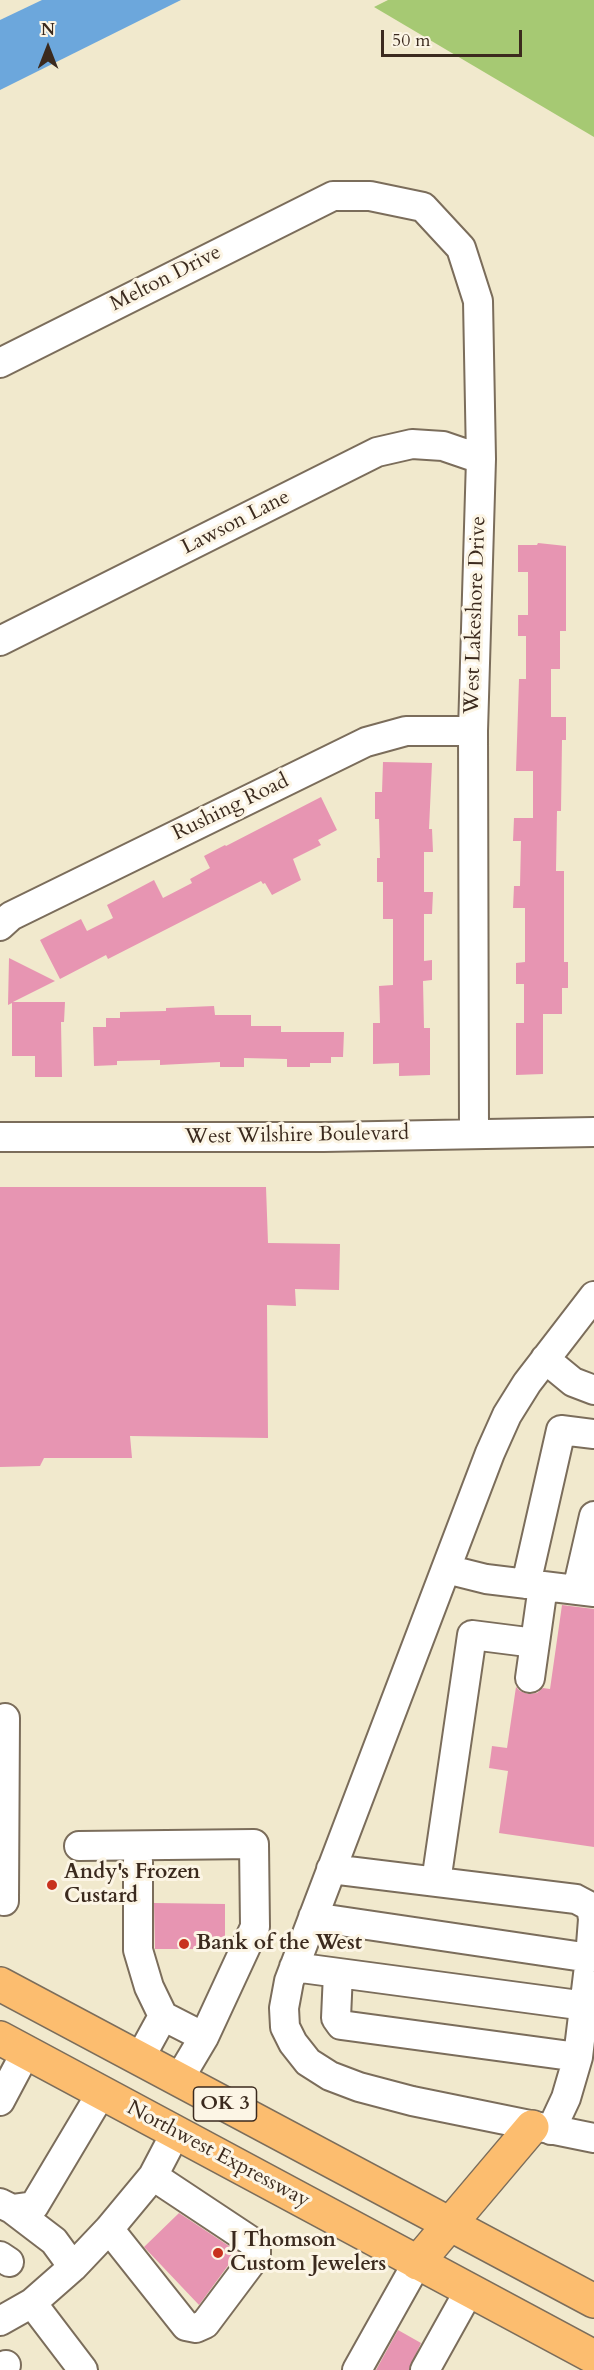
<!DOCTYPE html>
<style>
body{margin:0}
#map{position:relative;width:594px;height:2370px;overflow:hidden;background:#f1e9cd;font-family:Cardo,serif}
canvas{display:block}
.north{position:absolute;left:18px;top:18px;width:60px;height:60px;-webkit-text-stroke:4px #fcf5e5;paint-order:stroke;rotate:0deg;font-size:16px;font-weight:700;line-height:24px;text-align:center;color:#3b2a1e}
.north::after{content:'';display:block;margin:auto;width:21px;height:27px;background:#3b2a1e;clip-path:polygon(50% 0,100% 100%,50% 72%,0 100%)}
.scale{position:absolute;left:381px;top:30px;width:141px;height:27px;box-sizing:border-box;border:3px solid #3b2a1e;border-top:0;padding-left:8px;font-size:18px;line-height:21px;white-space:nowrap;color:#3b2a1e;-webkit-text-stroke:4px #fcf5e5;paint-order:stroke}
</style>
<div id="map">
<canvas width="594" height="2370"></canvas>
<div class="north">N</div>
<div class="scale">50 m</div>
</div>
<script>
const c = document.querySelector('canvas').getContext('2d');
c.lineJoin = 'round';
function fillPath(path, color) {
  c.fillStyle = color;
  c.fill(path, 'evenodd');
}
function toPath(rows) {
  const path = new Path2D();
  for (const r of rows) {
    path.moveTo(r[0], r[1]);
    for (let i = 2; i < r.length; i += 2) path.lineTo(r[i], r[i + 1]);
  }
  return path;
}
function trace(path, color, width, dash) {
  c.strokeStyle = color;
  c.lineWidth = width;
  c.lineCap = dash ? 'butt' : 'round';
  c.setLineDash(dash || []);
  c.stroke(path);
}
function label(font, color, halo, rows, align = 'center') {
  c.font = font + ' Cardo,serif';
  c.lineWidth = 6;
  c.setLineDash([]);
  c.textBaseline = 'middle';
  c.strokeStyle = halo;
  c.fillStyle = color;
  for (const [text, x, y, turn = 0] of rows) {
    c.save();
    c.translate(x, y);
    c.rotate((+turn || 0) * Math.PI / 180);
    c.textAlign = isNaN(turn) ? turn : align;
    if (halo) c.strokeText(text, 0, 0);
    c.fillText(text, 0, 0);
    c.restore();
  }
}
fillPath(toPath([
 [388,0,594,0,594,137,374,7]
]), '#a6c973');
fillPath(toPath([
 [42,0,181,0,0,90,0,20]
]), '#6ca7dc');
fillPath(toPath([
 [538,543,566,546,566,631,560,631,560,669,551,669,551,717,566,717,566,740,562,740,561,811,557,811,556,871,564,871,564,962,568,962,568,988,562,988,562,1014,543,1014,543,1074,516,1075,516,1023,524,1023,524,984,516,984,516,963,525,962,525,908,513,908,514,886,520,886,521,841,513,841,514,818,533,818,533,771,516,771,519,679,526,679,526,636,518,636,518,615,528,615,528,572,518,572,518,545,537,545],
 [383,762,432,763,429,829,432,829,433,852,424,852,424,892,433,892,432,914,424,914,424,961,432,960,432,980,423,981,424,1028,430,1028,430,1075,399,1076,399,1063,373,1064,373,1023,380,1023,379,986,393,985,393,919,383,919,383,882,377,882,377,858,380,858,379,819,375,819,375,792,382,792],
 [321,797,337,830,318,840,321,845,293,859,301,880,272,895,265,883,263,884,261,881,108,959,106,955,60,979,40,940,81,919,87,931,113,918,107,905,154,880,163,898,192,883,190,879,210,868,204,856,225,845,226,846],
 [9,958,55,981,13,1002,65,1002,64,1022,61,1022,62,1077,35,1077,35,1056,12,1056,12,1003,8,1005],
 [214,1006,215,1015,251,1015,251,1026,281,1026,281,1032,344,1032,343,1057,331,1057,331,1063,310,1063,310,1067,287,1067,287,1059,244,1058,244,1067,220,1067,220,1062,160,1065,160,1060,117,1061,117,1065,94,1066,93,1027,106,1027,106,1018,120,1018,120,1012,166,1011,166,1008],
 [0,1187,266,1187,268,1243,340,1244,339,1290,295,1289,296,1306,267,1305,268,1438,130,1436,132,1458,44,1458,40,1466,0,1467],
 [562,1605,594,1609,594,1847,499,1833,508,1771,489,1768,492,1746,507,1748,516,1687,520,1691,528,1694,537,1693,543,1688,550,1689],
 [154,1903,225,1904,225,1949,155,1949],
 [179,2213,238,2252,199,2305,144,2247],
 [398,2330,421,2343,409,2370,376,2370]
]), '#e795b2');
const minor = toPath([
 [0,363,333,196,370,196,423,207,461,248,478,301,481,459,473,731,474,1133],
 [0,641,377,452,412,444,443,446,481,459],
 [0,926,11,916,366,742,406,731,473,731],
 [0,1137,324,1137,594,1132],
 [594,1296,527,1383,507,1415,490,1453,289,1981,284,2008,285,2027,293,2043,308,2062,330,2076,359,2087,412,2101,594,2138],
 [545,1359,573,1382,594,1390],
 [446,1569,486,1579,594,1592],
 [526,1584,561,1430,594,1434],
 [577,1590,594,1516],
 [530,1678,543,1586],
 [79,1846,254,1844,255,1927,204,2037,179,2079],
 [138,1861,138,1950,149,1987,163,2016,204,2037],
 [331,1869,576,1899,591,1907,593,1919,590,1958,578,2057,566,2098,551,2130],
 [436,1882,472,1635,535,1643],
 [4,1901,5,1718],
 [313,1917,590,1958],
 [294,1967,586,2006],
 [338,1973,336,2018,341,2025,578,2057],
 [140,2058,163,2016],
 [0,2101,26,2052],
 [0,2203,12,2209,34,2206,102,2092],
 [12,2209,54,2241,73,2267],
 [109,2229,186,2326,196,2328,205,2324,256,2256,256,2249,254,2243,153,2176],
 [0,2256,9,2262],
 [32,2303,83,2370],
 [0,2321,32,2303,73,2267,109,2229,153,2176,176,2132],
 [1,2370,6,2365],
 [357,2370,417,2263],
 [425,2370,469,2291]
]);
const highway = toPath([
 [0,1984,594,2301],
 [0,2038,594,2357],
 [417,2263,532,2127]
]);
trace(minor, '#7b6d5b', 32);
trace(highway, '#7b6d5b', 36);
trace(minor, '#fff', 28);
trace(highway, '#fcbd6f', 33);
for (const [x, y, r, color] of [
 [52,1885,6,"#c8321e"],
 [184,1944,6,"#c8321e"],
 [218,2253,6,"#c8321e"]
]) {
  const dot = new Path2D();
  dot.arc(x, y, r, 0, 2 * Math.PI);
  c.fillStyle = color;
  c.fill(dot);
  trace(dot, '#fcf5e5', 2);
}
for (const [x, y, w] of [
 [225,2104,63]
]) {
  const box = new Path2D();
  box.roundRect(x - w / 2, y - 17, w, 34, 4.5);
  c.fillStyle = '#fcf5e5';
  c.fill(box);
  trace(box, '#3b2a1e', 1.5);
}
label('bold 20px', '#3b2a1e', null, [
 ["OK 3",225,2104]
]);
label('21px', '#3b2a1e', '#fcf5e5', [
 ["Melton Drive",166,279,-27],
 ["Lawson Lane",236,523,-27],
 ["West Lakeshore Drive",476,615,-88],
 ["Rushing Road",231,808,-26],
 ["West Wilshire Boulevard",297,1136,-1],
 ["Northwest Expressway",218,2155,28]
]);
label('bold 21px', '#3b2a1e', '#fcf5e5', [
 ["Andy's Frozen",64,1873],
 ["Custard",64,1897],
 ["Bank of the West",196,1944],
 ["J Thomson",230,2241],
 ["Custom Jewelers",230,2265]
], 'left');
</script>
